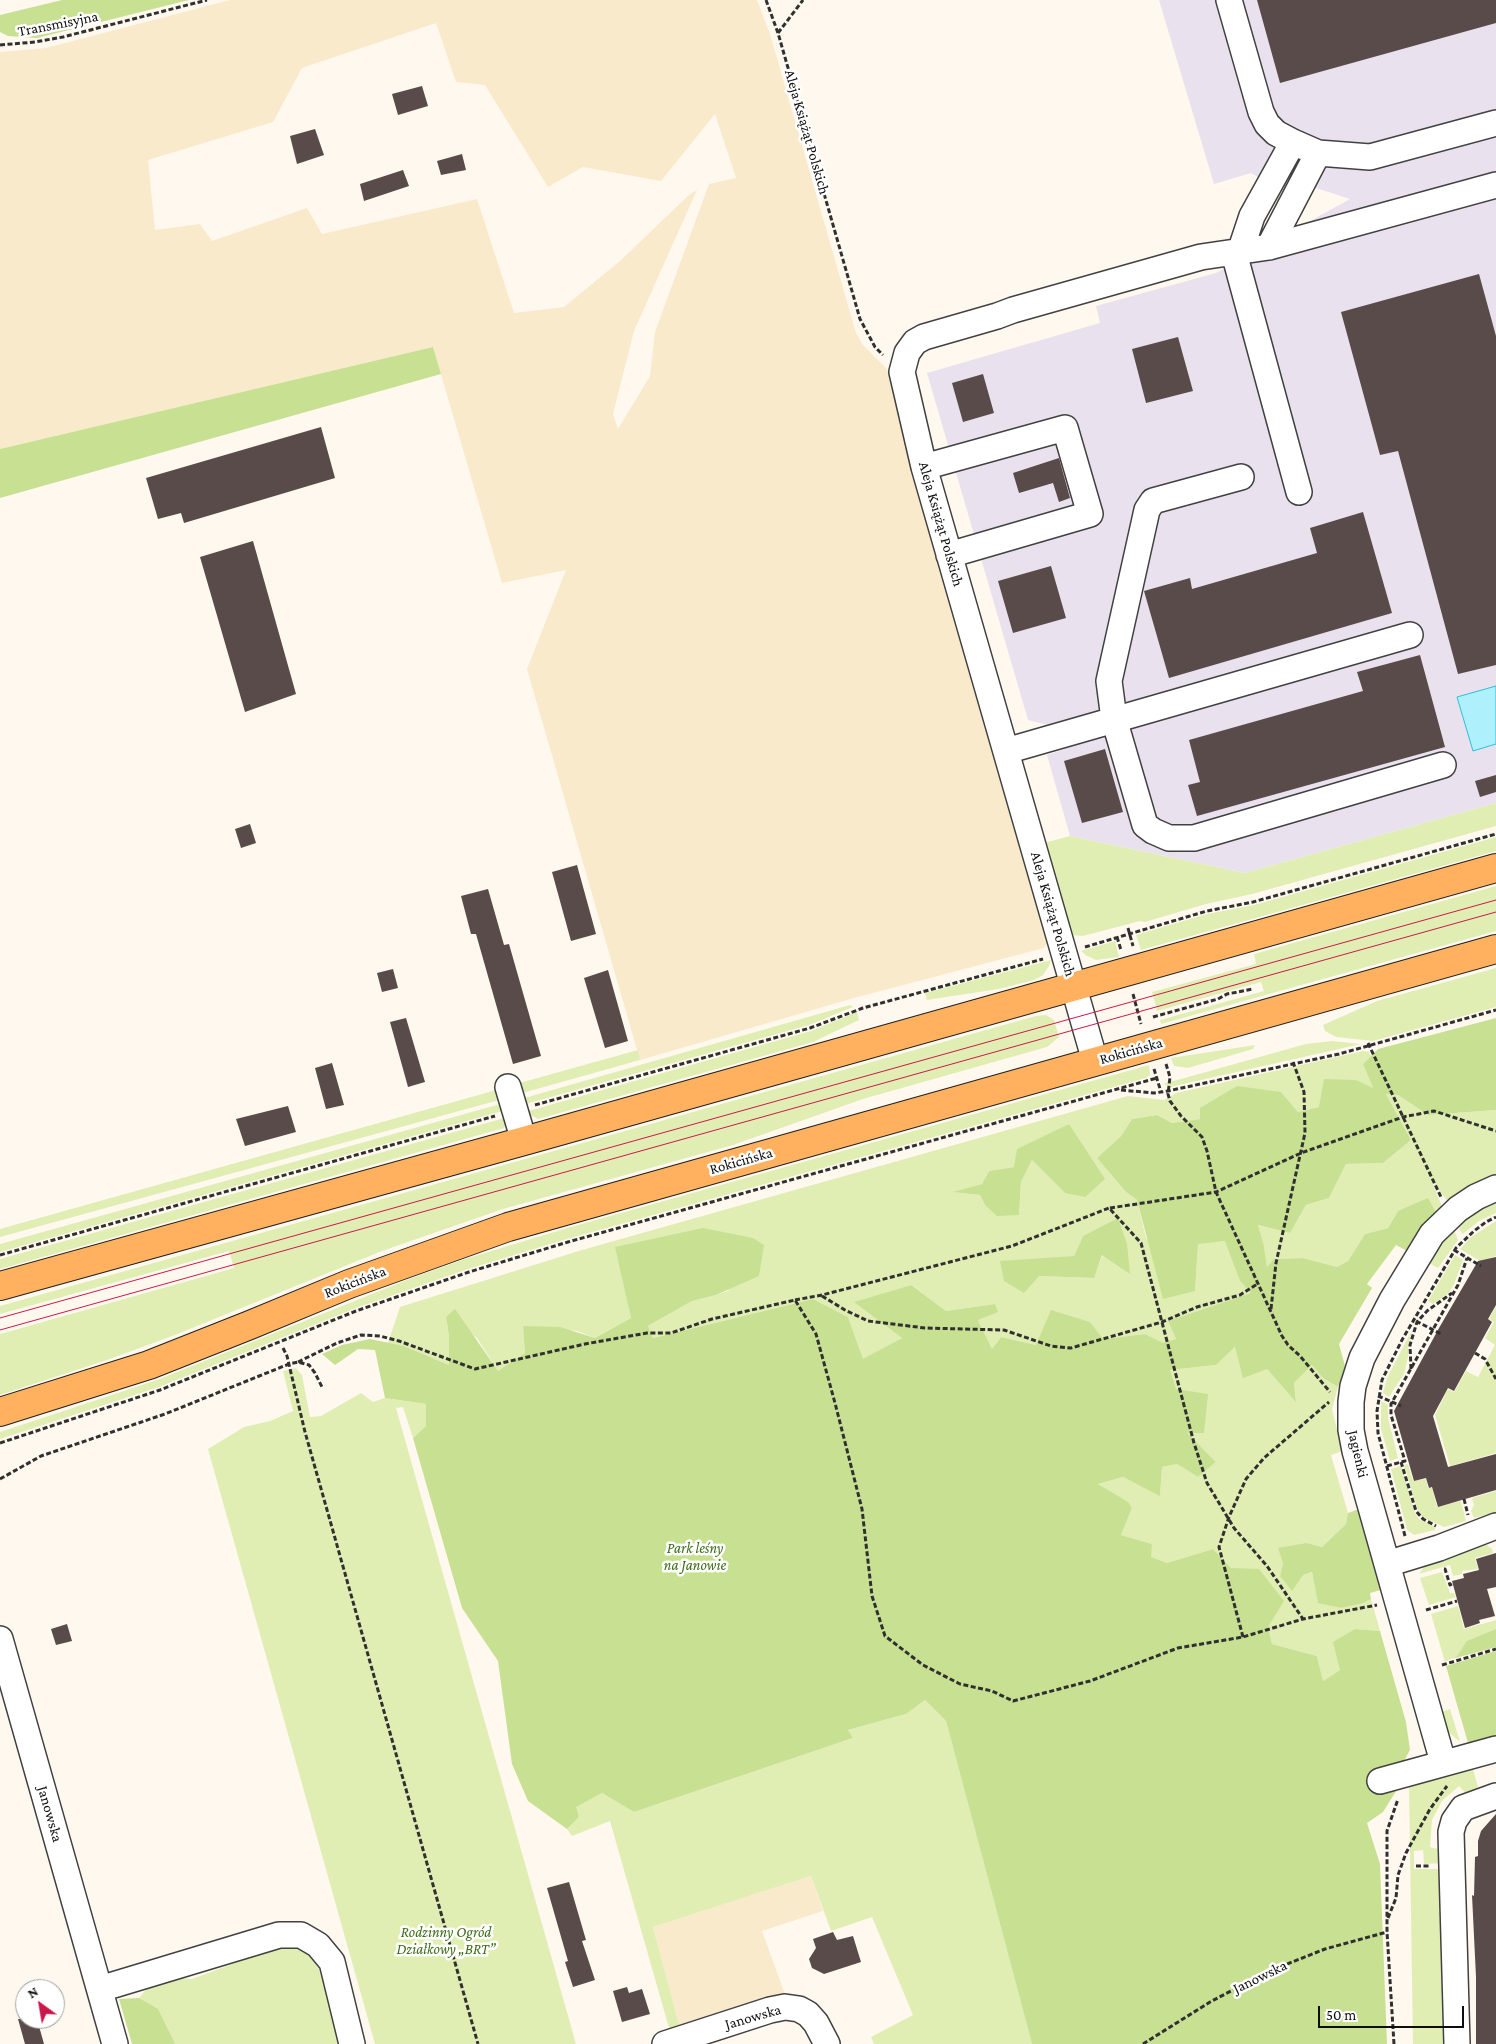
<!DOCTYPE html>
<meta charset="utf-8">
<style>
body{margin:0}
#map{position:relative;width:1496px;height:2044px;overflow:hidden;background:#fff8ef;font-family:"Crimson Pro",serif}
canvas{display:block}
.north{position:absolute;left:15px;top:1979px;width:50px;height:50px;box-sizing:border-box;background:#fff;border:1px solid #9f9f9f;border-radius:50%;rotate:328deg;font-size:14px;font-weight:700;line-height:20px;text-align:center;color:#0e0e0e}
.north::after{content:'';display:block;margin:auto;width:18px;height:22px;background:#cb184c;clip-path:polygon(50% 0,100% 100%,50% 72%,0 100%)}
.scale{position:absolute;left:1318px;top:2006px;width:146px;height:22px;box-sizing:border-box;border:2px solid #0e0e0e;border-top:0;padding-left:6px;font-size:15px;line-height:18px;white-space:nowrap;color:#0e0e0e;-webkit-text-stroke:4px #fff;paint-order:stroke}
</style>
<div id="map">
<canvas width="1496" height="2044"></canvas>
<div class="north">N</div>
<div class="scale">50 m</div>
</div>
<script>
const c = document.querySelector('canvas').getContext('2d');
c.lineJoin = 'round';
function fillPath(path, color) {
  c.fillStyle = color;
  c.fill(path, 'evenodd');
}
function toPath(rows) {
  const path = new Path2D();
  for (const r of rows) {
    path.moveTo(r[0], r[1]);
    for (let i = 2; i < r.length; i += 2) path.lineTo(r[i], r[i + 1]);
  }
  return path;
}
function trace(path, color, width, dash) {
  c.strokeStyle = color;
  c.lineWidth = width;
  c.lineCap = dash ? 'butt' : 'round';
  c.setLineDash(dash || []);
  c.stroke(path);
}
function label(font, color, halo, rows, align = 'center') {
  c.font = font + ' "Crimson Pro",serif';
  c.lineWidth = 5;
  c.setLineDash([]);
  c.textBaseline = 'middle';
  c.strokeStyle = halo;
  c.fillStyle = color;
  for (const [text, x, y, turn = 0] of rows) {
    c.save();
    c.translate(x, y);
    c.rotate((+turn || 0) * Math.PI / 180);
    c.textAlign = isNaN(turn) ? turn : align;
    if (halo) c.strokeText(text, 0, 0);
    c.fillText(text, 0, 0);
    c.restore();
  }
}
fillPath(toPath([
 [1159,0,1496,0,1496,803,1245,873,1070,836,1047,755,1065,749,1060,735,1051,726,1028,720,927,373,1100,323,1096,306,1216,273,1350,199,1310,186,1287,193,1251,173,1214,184]
]), '#e9e1ed');
fillPath(toPath([
 [230,0,757,0,770,34,856,333,862,344,887,369,1050,940,1044,948,854,998,640,1060,527,669,566,570,502,583,433,347,0,449,0,52,46,48],
 [436,23,456,82,485,85,548,187,583,167,661,181,715,114,736,178,709,184,655,332,650,376,618,429,613,414,634,331,697,190,690,194,620,261,564,307,514,313,477,199,322,234,307,208,212,241,200,224,155,230,148,160,273,122,302,68],
 [811,1876,823,1911,762,1931,787,2000,681,2032,653,1927]
]), '#f8eacb');
fillPath(toPath([
 [1496,803,1496,826,1252,894,1206,904,1145,922,1140,921,1083,936,1071,935,1044,843,1070,836,1245,873],
 [1496,837,1496,851,1141,950,1136,935,1207,914,1254,905],
 [1496,886,1496,931,1161,1024,1160,1020,1264,991,1261,982,1157,1011,1152,992,1256,964,1254,954],
 [1115,941,1119,957,1096,960,1087,956,1081,951],
 [1051,960,1049,966,1043,975,1034,980,999,989,927,1000,925,993],
 [1496,968,1496,1007,1373,1041,1336,1037,1325,1031,1323,1025,1377,1001],
 [850,1005,853,1007,809,1025,522,1105,521,1099],
 [857,1012,859,1020,813,1042,538,1119,525,1112,811,1031],
 [1046,1015,1054,1020,1059,1037,1047,1047,863,1099,733,1145,503,1209,382,1251,175,1335,110,1359,0,1395,0,1334,234,1268,229,1251,0,1314,0,1306,1036,1016],
 [1332,1041,1361,1044,1170,1087,1163,1084,1306,1044],
 [1255,1045,1253,1049,1188,1068,1174,1066,1171,1058],
 [638,1050,640,1060,519,1094,516,1084],
 [1363,1051,1369,1052,1371,1056,1363,1064,1373,1088,1319,1107,1298,1112,1281,1092,1200,1119,1172,1123,1157,1115,1132,1119,1121,1136,1097,1158,1126,1192,1137,1200,1146,1238,1195,1291,1198,1243,1226,1241,1240,1281,1252,1293,1168,1321,1176,1339,1163,1344,1145,1334,1102,1339,1090,1322,1036,1345,1001,1337,992,1349,978,1320,995,1304,946,1311,911,1285,855,1302,902,1338,863,1360,848,1317,813,1299,653,1338,648,1326,692,1301,716,1295,730,1290,616,1247,631,1318,595,1338,577,1331,523,1326,525,1353,498,1371,477,1338,446,1317,449,1336,449,1365,404,1346,388,1343,400,1307,582,1250,1128,1096,1164,1100,1176,1093],
 [1068,1124,1065,1193,1032,1160,1021,1182,1019,1215,985,1205,980,1195,955,1192,982,1184,989,1171,1014,1167],
 [1118,1219,1093,1278,1039,1276,1074,1256,1083,1236],
 [1149,1065,1150,1075,1146,1078,567,1239,468,1269,356,1308,159,1387,0,1439,0,1432,157,1380,412,1278,465,1259,564,1229],
 [500,1089,503,1099,0,1237,0,1229],
 [1386,1094,1398,1095,1428,1115,1496,1110,1496,1179,1449,1203,1431,1179,1443,1209,1436,1213,1398,1211,1388,1228,1365,1234,1348,1261,1337,1267,1303,1258,1274,1259,1267,1268,1264,1246,1258,1225,1290,1233,1306,1205,1329,1198,1346,1164,1383,1163,1411,1140],
 [504,1103,506,1110,0,1252,0,1244],
 [508,1117,504,1128,0,1269,0,1259],
 [1496,1198,1496,1213,1479,1221,1463,1234,1461,1232,1457,1224],
 [1496,1221,1496,1256,1480,1261,1460,1249,1471,1237],
 [1453,1227,1458,1240,1438,1268,1425,1261],
 [1455,1255,1463,1260,1454,1284,1449,1293,1433,1304,1428,1301],
 [1496,1306,1496,1453,1450,1466,1435,1415,1448,1389,1454,1392,1466,1371,1478,1377,1495,1345,1485,1338,1494,1322,1489,1319],
 [1412,1330,1408,1347,1408,1357,1404,1374,1389,1397,1383,1393,1387,1378],
 [1235,1347,1267,1369,1296,1401,1294,1383,1312,1365,1323,1378,1338,1387,1332,1409,1340,1442,1345,1450,1331,1455,1348,1513,1346,1524,1322,1547,1307,1543,1283,1563,1280,1576,1303,1575,1312,1572,1318,1602,1341,1608,1371,1599,1380,1631,1355,1629,1340,1670,1323,1681,1317,1656,1272,1644,1268,1627,1231,1568,1213,1549,1167,1563,1150,1557,1152,1544,1121,1535,1132,1508,1098,1484,1123,1477,1160,1495,1162,1467,1177,1464,1198,1477,1216,1462,1186,1433,1170,1370,1216,1365],
 [296,1368,302,1375,310,1417,321,1416,361,1393,373,1402,385,1398,426,1404,426,1426,413,1438,403,1407,396,1408,576,2044,375,2044,208,1449,244,1427,270,1421,293,1411,283,1371],
 [1381,1401,1388,1405,1388,1418,1398,1458,1390,1461,1381,1429],
 [1408,1464,1413,1481,1426,1479,1428,1488,1432,1488,1437,1507,1461,1501,1466,1521,1444,1527,1422,1517,1417,1508,1404,1465],
 [1401,1466,1415,1513,1419,1519,1435,1527,1435,1530,1414,1535,1407,1530,1391,1469],
 [1496,1491,1496,1512,1474,1518,1471,1511,1474,1505,1472,1498],
 [1484,1543,1492,1549,1493,1553,1475,1558,1478,1569,1462,1571,1462,1574,1453,1576,1450,1565,1419,1574,1425,1566,1444,1561,1474,1545],
 [1442,1572,1450,1593,1454,1593,1456,1597,1429,1605,1420,1578],
 [1458,1606,1464,1629,1496,1620,1496,1629,1462,1649,1457,1656,1445,1662,1431,1614],
 [925,1700,946,1721,1032,2044,874,2044,871,2037,913,2015,872,1917,831,1931,811,1876,653,1927,681,2032,671,2035,610,1821,572,1836,567,1829,579,1817,575,1807,602,1793,634,1812,853,1738,848,1730,906,1714],
 [1450,1709,1460,1742,1445,1729,1438,1713],
 [1472,1765,1479,1791,1467,1795,1459,1786,1442,1801,1432,1820,1430,1847,1441,1850,1443,1863,1424,1864,1423,1850,1414,1851,1414,1869,1443,1869,1446,2044,1413,2044,1409,1784],
 [283,1945,304,1948,323,1975,339,2044,174,2044,139,1998,148,1987,179,1978,192,1979]
]), '#e0eeb4');
fillPath(toPath([
 [62,0,189,0,37,38,8,36,0,32,0,15],
 [433,347,441,374,0,498,0,449],
 [1496,1018,1496,1110,1428,1115,1398,1095,1386,1094,1411,1140,1383,1163,1346,1164,1329,1198,1306,1205,1290,1233,1258,1225,1264,1246,1267,1267,1274,1259,1303,1258,1337,1267,1348,1261,1365,1234,1388,1228,1398,1211,1428,1198,1436,1213,1409,1252,1396,1245,1367,1284,1372,1288,1339,1344,1345,1366,1338,1387,1323,1378,1312,1365,1294,1383,1296,1402,1267,1369,1243,1378,1235,1347,1216,1365,1170,1370,1176,1389,1208,1394,1204,1433,1187,1433,1216,1462,1198,1477,1177,1464,1162,1467,1160,1496,1123,1477,1098,1484,1128,1502,1132,1508,1121,1535,1152,1544,1151,1557,1167,1563,1213,1549,1231,1568,1259,1569,1284,1601,1268,1627,1272,1644,1317,1656,1323,1681,1340,1670,1333,1642,1355,1629,1380,1631,1406,1722,1410,1750,1402,1765,1398,1788,1383,1812,1367,1823,1380,1864,1387,2044,1032,2044,946,1721,925,1700,906,1714,848,1730,853,1738,634,1812,602,1793,576,1807,579,1817,567,1829,528,1801,512,1764,498,1661,462,1608,413,1438,426,1426,426,1404,385,1398,375,1350,358,1349,335,1365,322,1354,342,1345,370,1339,404,1346,449,1365,449,1336,446,1317,455,1309,498,1371,525,1353,523,1326,560,1327,595,1338,631,1318,615,1247,703,1228,753,1238,764,1245,759,1276,716,1295,692,1301,648,1326,653,1338,813,1299,848,1317,863,1359,902,1338,854,1302,911,1285,946,1311,995,1304,998,1312,978,1320,992,1349,1001,1337,1036,1345,1051,1310,1090,1322,1103,1339,1145,1334,1163,1343,1176,1339,1168,1321,1251,1293,1240,1281,1225,1241,1198,1244,1195,1291,1163,1299,1137,1200,1126,1192,1097,1158,1121,1136,1132,1119,1157,1115,1172,1123,1200,1119,1200,1108,1237,1086,1281,1092,1298,1112,1319,1107,1324,1079,1356,1080,1373,1088,1363,1064,1378,1049],
 [1069,1124,1105,1179,1085,1197,1065,1193,1032,1160,1021,1182,1019,1215,997,1216,985,1205,980,1195,953,1192,982,1184,989,1171,1014,1167,1017,1149],
 [1118,1218,1127,1244,1130,1274,1102,1255,1094,1278,1039,1276,1024,1293,1004,1281,1000,1261,1074,1256,1083,1236],
 [1359,1509,1384,1589,1370,1593,1371,1599,1363,1603,1341,1608,1318,1603,1312,1572,1303,1575,1292,1591,1280,1576,1283,1563,1278,1548,1307,1543,1322,1547,1346,1524,1348,1513],
 [1496,1629,1496,1647,1452,1659,1457,1656,1467,1641],
 [1496,1651,1496,1737,1468,1743,1446,1666],
 [139,1998,158,2009,175,2044,132,2044,119,1999]
]), '#c8e092');
const water = toPath([
 [1496,686,1496,744,1473,751,1457,697,1496,686]
]);
fillPath(water, '#aef1fc');
trace(water, '#2ebfda', 1);
fillPath(toPath([
 [1257,0,1496,0,1496,23,1280,83],
 [422,86,428,106,398,115,392,94],
 [315,129,324,155,297,164,290,136],
 [462,154,466,170,441,175,437,161],
 [403,170,409,186,364,201,360,184],
 [1479,274,1496,336,1496,665,1458,674,1398,451,1380,455,1341,312],
 [1178,337,1193,391,1146,403,1132,349],
 [983,374,994,413,963,422,952,383],
 [321,427,335,478,184,523,181,513,158,519,146,478],
 [1059,458,1070,498,1059,502,1053,483,1019,493,1013,473],
 [1363,512,1392,613,1169,678,1144,591,1190,578,1192,589,1317,553,1310,528],
 [253,541,296,694,245,712,200,557],
 [1051,566,1066,618,1013,633,998,581],
 [1420,655,1445,747,1197,816,1188,785,1200,782,1189,740,1363,691,1357,672],
 [1105,749,1123,812,1082,823,1064,761],
 [1496,775,1496,792,1480,797,1475,781],
 [250,824,256,843,241,848,235,829],
 [577,865,596,934,571,941,552,872],
 [488,889,504,945,509,944,541,1056,513,1064,476,934,471,934,461,896],
 [393,969,398,988,382,992,377,973],
 [608,970,628,1041,605,1048,584,978],
 [406,1018,425,1082,408,1087,390,1022],
 [332,1063,344,1105,326,1109,315,1068],
 [288,1106,296,1132,245,1146,236,1119],
 [1496,1257,1496,1305,1488,1319,1492,1322,1454,1391,1448,1388,1433,1416,1448,1467,1496,1454,1496,1490,1438,1507,1432,1487,1429,1488,1426,1478,1414,1481,1394,1411,1439,1328,1478,1261],
 [1496,1553,1496,1587,1487,1589,1495,1616,1479,1620,1480,1623,1465,1628,1452,1581,1464,1578,1463,1574,1479,1570,1476,1559],
 [67,1624,72,1641,56,1645,51,1629],
 [1496,1814,1496,2044,1476,2044,1476,1977,1472,1895,1474,1896,1475,1857,1478,1856,1478,1841,1481,1831],
 [569,1882,586,1940,582,1941,595,1980,573,1987,565,1962,568,1961,547,1888],
 [833,1932,837,1940,853,1936,861,1962,824,1974,812,1968,809,1959,816,1948,813,1939],
 [627,1987,629,1993,642,1989,650,2014,622,2022,613,1991],
 [18,2019,37,2019,44,2044,25,2044]
]), '#584b49');
const minor = toPath([
 [1229,0,1261,112,1267,124,1276,133,1293,142,1318,153,1370,157,1496,123],
 [1269,247,1318,153],
 [1240,252,1252,216,1293,142],
 [1234,253,1299,492],
 [924,467,1065,428,1090,514,949,555],
 [1241,477,1153,501,1147,510,1109,681,1114,719,1145,825,1153,831,1169,838,1194,838,1443,765],
 [1006,751,1410,635],
 [1095,1061,924,467,902,372,907,353,915,342,924,337,997,316,1013,310,1201,257,1269,247,1496,185],
 [508,1087,524,1141],
 [1387,1564,1439,1548,1496,1526],
 [0,1639,115,2044],
 [1443,1762,1355,1451,1351,1430,1351,1402,1353,1386,1362,1358,1392,1300,1432,1234,1458,1209,1476,1197,1496,1188],
 [1380,1781,1496,1749],
 [100,1989,279,1935,301,1935,318,1945,332,1962,352,2044],
 [665,2044,770,2010,785,2007,799,2009,808,2014,816,2023,827,2044],
 [1457,2044,1451,1832,1454,1821,1463,1808,1496,1796]
]);
const major = toPath([
 [0,1286,524,1141,1496,868],
 [0,1412,149,1365,250,1325,349,1284,508,1227,1496,949]
]);
trace(minor, '#414141', 28);
trace(major, '#1f1f1f', 30);
trace(toPath([
 [766,0,778,33,860,319,875,347,883,355],
 [778,33,803,0],
 [0,45,35,42,63,37,207,0],
 [1128,928,1133,946],
 [1117,937,1121,950],
 [1085,947,1207,911,1253,902,1496,834],
 [1133,994,1141,1024],
 [1153,1017,1218,999,1227,994,1253,989],
 [1368,1043,1441,1197],
 [1166,1064,1170,1077,1168,1094,1170,1101,1181,1116,1202,1137,1207,1151,1216,1192,1282,1336,1288,1345,1300,1356,1330,1392],
 [1154,1069,1161,1092],
 [1121,1090,1154,1093,1168,1091,1339,1054,1496,1010],
 [535,1105,810,1028,863,1008,1043,959],
 [1110,1208,1216,1192,1301,1153,1403,1117,1434,1111,1496,1131],
 [1454,1250,1481,1266],
 [0,1255,495,1116],
 [822,1296,845,1310,868,1321,925,1328,1004,1330,1051,1346,1071,1348,1162,1322,1197,1307,1240,1295,1259,1283],
 [795,1300,822,1295,1012,1246,1109,1208,1141,1243,1194,1443,1207,1483,1234,1528,1267,1566,1303,1619],
 [1271,1309,1276,1263,1305,1133,1304,1092,1293,1062],
 [1416,1321,1441,1334],
 [283,1348,287,1356,305,1432,478,2044],
 [1475,1353,1485,1359,1496,1379],
 [298,1362,337,1343,361,1335,380,1336,399,1341,475,1369,585,1344,647,1333,671,1333,712,1319,795,1300,816,1334,835,1403,862,1509,872,1596,885,1636,923,1665,960,1684,992,1691,1013,1701,1090,1681,1178,1648,1243,1637,1303,1619,1377,1605],
 [1411,1369,1410,1345,1417,1322,1427,1311,1452,1293],
 [1378,1396,1401,1406],
 [0,1443,160,1390,356,1311,469,1272,568,1242,1157,1078],
 [1401,1462,1416,1511,1423,1519,1436,1526],
 [1387,1466,1405,1461,1391,1415,1391,1404,1458,1285,1467,1258],
 [0,1479,41,1456,165,1414,289,1364,298,1362,309,1365,315,1373,322,1387],
 [1464,1499,1468,1515],
 [1405,1536,1378,1433,1377,1411,1382,1380,1402,1340,1456,1248,1474,1231,1486,1222,1496,1217],
 [1444,1569,1445,1569,1450,1585,1452,1584],
 [1426,1610,1457,1601],
 [1243,1637,1219,1547,1229,1517,1246,1479,1264,1458,1329,1402],
 [1442,1665,1496,1649],
 [1416,1866,1430,1866],
 [1388,1918,1396,1898,1398,1875,1406,1853,1430,1809,1447,1786],
 [1143,2044,1210,2002,1267,1972,1325,1949,1387,1932],
 [1394,2044,1387,1932,1387,1831,1398,1799]
]), '#303030', 3, [5, 2.5]);
trace(minor, '#fff', 25);
trace(major, '#ffb15f', 28);
trace(toPath([
 [0,1318,1496,900],
 [0,1330,1496,912]
]), '#cb184c', 1);
label('15px', '#0e0e0e', '#fff', [
 ["Transmisyjna",58,24,-11],
 ["Aleja Książąt Polskich",807,132,74],
 ["Aleja Książąt Polskich",941,524,74],
 ["Aleja Książąt Polskich",1053,914,74],
 ["Rokicińska",1131,1051,-16],
 ["Rokicińska",741,1161,-16],
 ["Rokicińska",355,1282,-21],
 ["Jagienki",1358,1454,77],
 ["Janowska",50,1814,74],
 ["Janowska",1260,1977,-26],
 ["Janowska",753,2017,-16]
]);
label('italic 15px', '#3d6c18', '#fff', [
 ["Park leśny",695,1548],
 ["na Janowie",695,1565],
 ["Rodzinny Ogród",446,1932],
 ["Działkowy „BRT”",446,1949]
]);
</script>
